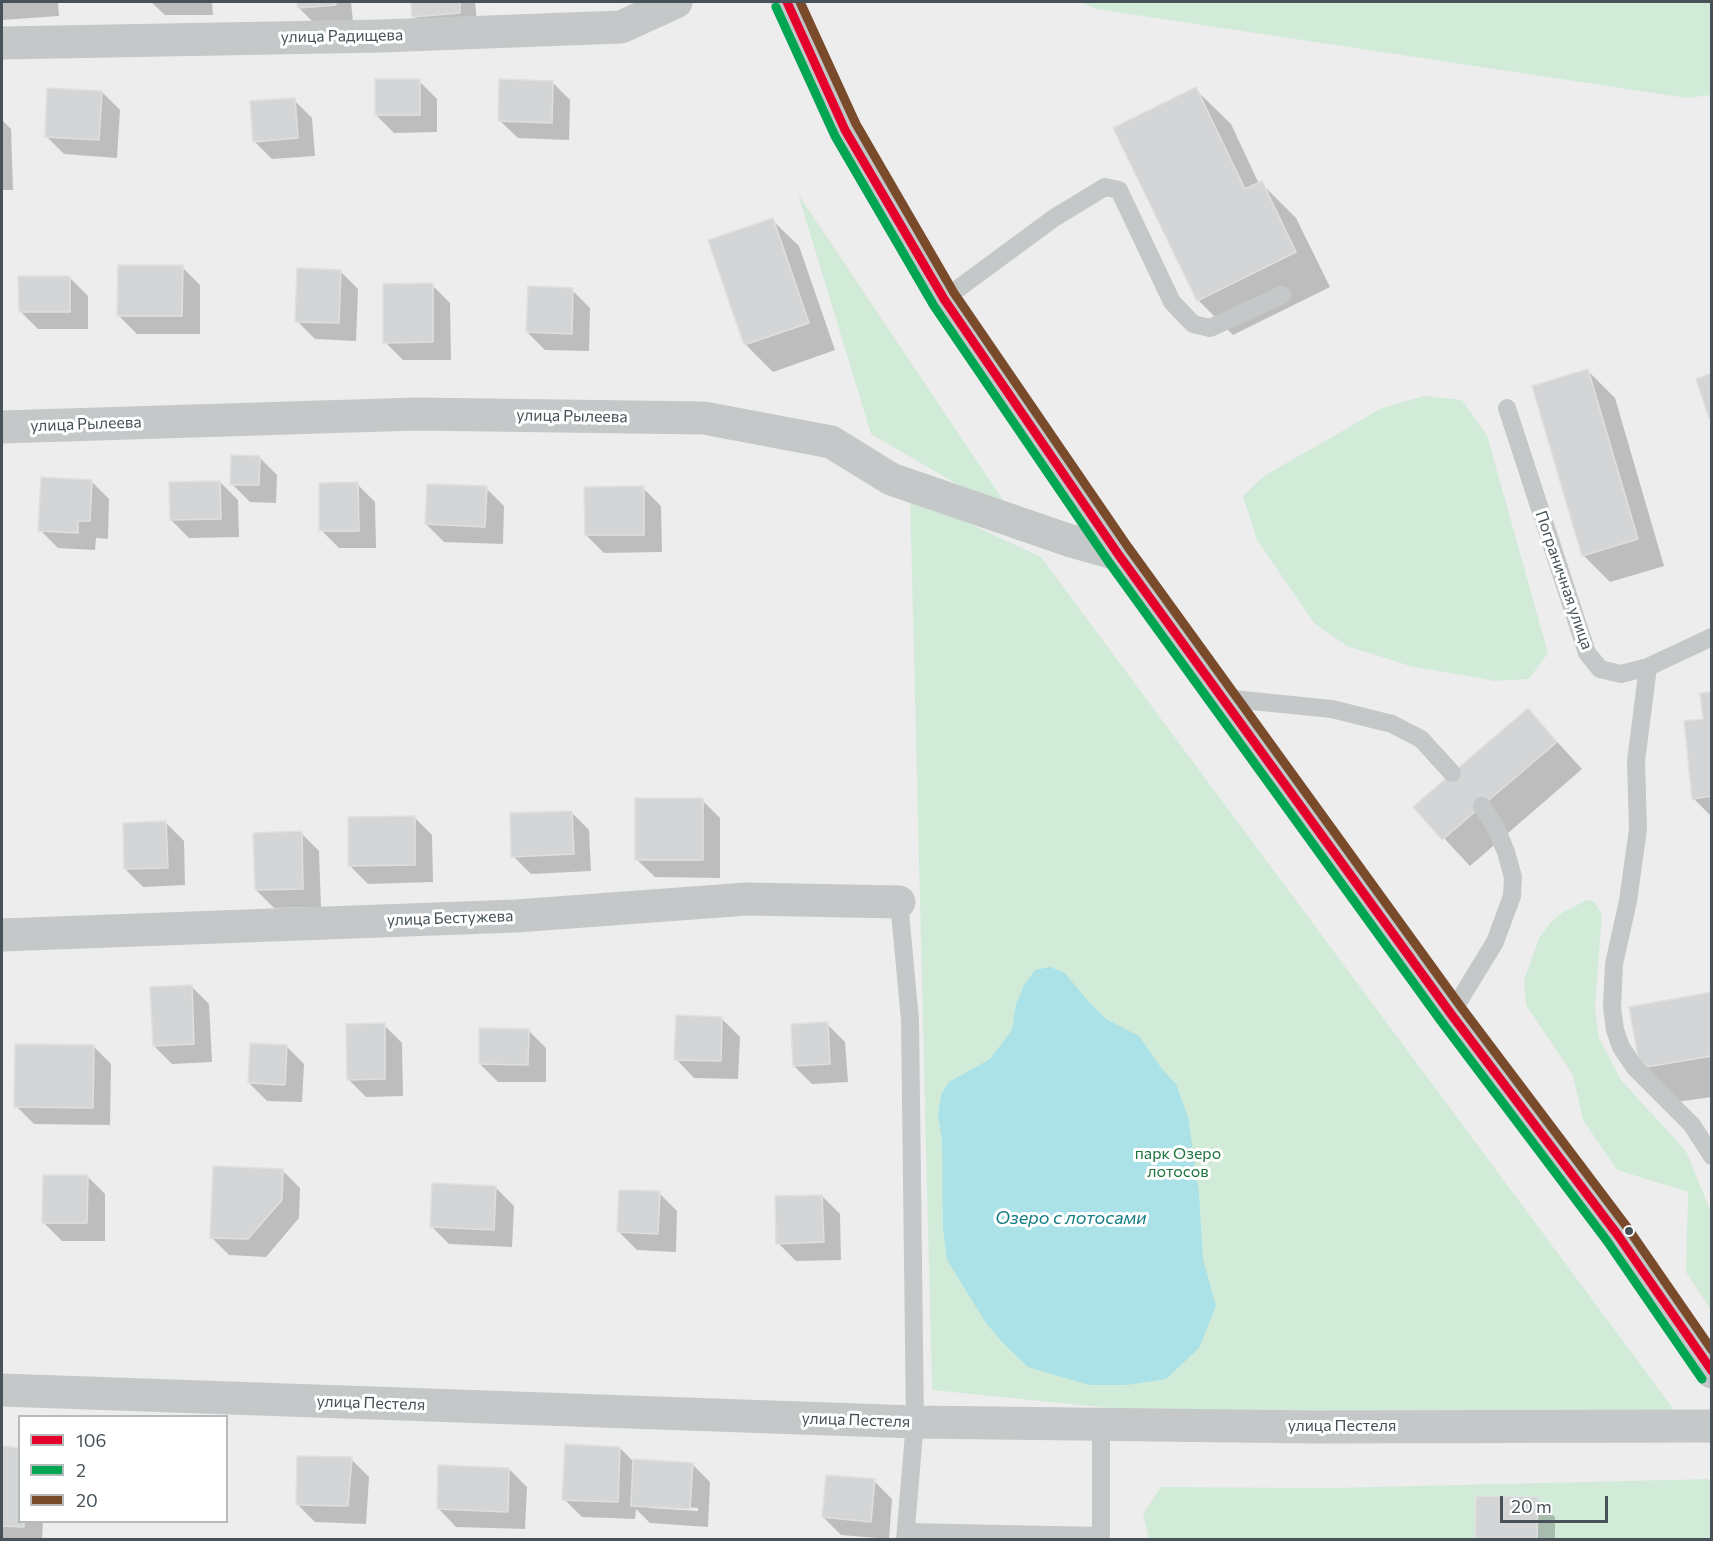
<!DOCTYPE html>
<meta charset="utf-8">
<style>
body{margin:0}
#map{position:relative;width:1713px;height:1541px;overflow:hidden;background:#eeeded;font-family:Commissioner,sans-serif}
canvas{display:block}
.frame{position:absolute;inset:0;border:3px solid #465258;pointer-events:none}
.legend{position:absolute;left:18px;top:1415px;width:210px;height:108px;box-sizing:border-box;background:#fff;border:2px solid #b5babc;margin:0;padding:8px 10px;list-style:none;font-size:18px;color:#465258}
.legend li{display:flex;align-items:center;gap:12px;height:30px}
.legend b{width:30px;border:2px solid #b5babc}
.scale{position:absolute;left:1500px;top:1496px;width:108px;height:27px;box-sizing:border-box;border:3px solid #465258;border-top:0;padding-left:8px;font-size:18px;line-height:21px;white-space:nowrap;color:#465258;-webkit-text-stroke:4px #fff;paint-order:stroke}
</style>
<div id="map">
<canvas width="1713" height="1541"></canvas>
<div class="frame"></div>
<ul class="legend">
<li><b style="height:8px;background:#e4002b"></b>106</li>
<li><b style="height:8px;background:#00a651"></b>2</li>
<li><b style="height:8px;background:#7a4b2a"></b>20</li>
</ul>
<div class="scale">20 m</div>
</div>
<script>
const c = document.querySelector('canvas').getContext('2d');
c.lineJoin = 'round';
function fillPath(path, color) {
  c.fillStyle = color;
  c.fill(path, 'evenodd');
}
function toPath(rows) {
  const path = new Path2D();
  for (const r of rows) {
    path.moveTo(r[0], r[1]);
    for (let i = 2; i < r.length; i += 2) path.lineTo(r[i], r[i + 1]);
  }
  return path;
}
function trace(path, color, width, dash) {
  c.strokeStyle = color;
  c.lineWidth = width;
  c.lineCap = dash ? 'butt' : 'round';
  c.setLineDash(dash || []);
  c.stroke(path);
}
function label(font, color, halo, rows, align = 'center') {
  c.font = font + ' Commissioner,sans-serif';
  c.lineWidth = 6;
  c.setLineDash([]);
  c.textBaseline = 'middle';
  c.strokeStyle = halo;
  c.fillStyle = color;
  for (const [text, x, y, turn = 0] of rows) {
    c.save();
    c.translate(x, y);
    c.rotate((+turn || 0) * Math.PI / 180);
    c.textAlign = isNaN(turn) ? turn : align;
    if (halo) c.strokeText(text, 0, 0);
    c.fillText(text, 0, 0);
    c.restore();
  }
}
fillPath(toPath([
 [1080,2,1711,2,1711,95,1687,98,1096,9],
 [798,194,1015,518,871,434],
 [1424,396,1462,400,1487,435,1548,653,1529,679,1495,681,1410,666,1347,646,1314,623,1257,540,1243,496,1264,476,1382,408],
 [910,496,1041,557,1675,1411,1179,1415,932,1390],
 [1587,900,1594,901,1602,915,1595,1007,1599,1038,1621,1080,1686,1151,1711,1212,1711,1310,1686,1272,1688,1192,1617,1170,1583,1120,1573,1075,1526,1005,1524,980,1539,938,1551,922,1563,912],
 [1708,1479,1711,1483,1711,1539,1149,1540,1143,1514,1161,1487,1332,1488]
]), '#d2ebd9');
fillPath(toPath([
 [1050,967,1065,973,1087,1000,1106,1019,1139,1036,1161,1068,1176,1084,1188,1117,1199,1192,1203,1259,1216,1306,1199,1348,1166,1379,1127,1385,1089,1385,1028,1367,1003,1343,986,1323,947,1260,943,1229,942,1140,938,1116,941,1095,949,1082,990,1059,1012,1030,1016,1004,1024,985,1035,970]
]), '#aae2e7');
fillPath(toPath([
 [2,2,58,2,59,16,2,20],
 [151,2,212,2,213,15,165,15],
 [299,2,351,2,353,22,317,26,299,8],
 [412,2,475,2,478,30,432,34,414,16],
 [419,81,437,99,437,132,394,133,376,115],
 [552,82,570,100,569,140,518,138,499,120],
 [1195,89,1231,124,1259,184,1261,183,1296,218,1330,287,1233,335,1198,300],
 [102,92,120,110,117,158,64,154,46,136],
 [294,100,312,118,315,156,272,159,254,141],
 [2,120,11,129,13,190,2,190],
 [772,220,799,246,835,350,773,372,746,345,710,241],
 [182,267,200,285,200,334,137,334,119,316],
 [340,271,358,289,356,341,315,339,297,321],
 [70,278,88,296,88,329,38,329,20,311],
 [432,285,450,303,451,360,403,360,385,342],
 [572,290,590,308,589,351,545,350,527,332],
 [1588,371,1615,398,1664,566,1610,582,1583,555],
 [259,457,277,475,276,503,250,502,232,484],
 [91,481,109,499,108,539,96,538,95,550,58,548,40,530],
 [220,482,238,500,239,537,189,538,171,520],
 [357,484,375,502,376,548,339,548,321,530],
 [486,488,504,506,503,544,444,542,426,524],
 [643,488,661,506,662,552,604,553,586,535],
 [1712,693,1712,816,1711,816,1693,798,1704,720],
 [1528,710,1582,769,1470,866,1415,807],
 [702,800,720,818,720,878,655,877,636,859],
 [571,812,589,830,591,871,531,874,513,856],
 [414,817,432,835,433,882,368,884,350,866],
 [166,823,184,841,185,885,143,887,125,869],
 [301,833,319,851,321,907,274,908,256,890],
 [191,986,209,1004,212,1062,172,1064,154,1046],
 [1712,994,1712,1097,1676,1102,1641,1067],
 [722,1019,740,1037,738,1079,694,1078,676,1059],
 [827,1024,845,1042,848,1082,812,1084,794,1066],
 [384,1025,402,1043,403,1096,366,1097,348,1079],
 [528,1030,546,1048,546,1082,498,1082,480,1064],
 [93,1046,111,1064,110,1125,34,1124,16,1106],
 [286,1046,304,1064,302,1102,267,1101,249,1083],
 [282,1170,300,1188,299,1218,266,1257,229,1255,211,1237],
 [87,1176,105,1194,105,1241,62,1241,44,1223],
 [496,1188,514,1206,512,1247,449,1244,431,1226],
 [659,1193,677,1211,676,1252,637,1250,619,1232],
 [822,1196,840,1214,841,1260,796,1261,778,1243],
 [2,1448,20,1449,20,1522,43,1522,42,1540,2,1540],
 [620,1448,635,1463,692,1464,710,1482,708,1527,650,1523,636,1509,635,1519,582,1517,564,1499],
 [649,1505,698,1508,698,1511,649,1508],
 [351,1459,369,1477,366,1524,315,1522,297,1504],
 [509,1469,527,1487,525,1529,456,1527,438,1508],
 [874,1481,892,1499,889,1539,841,1535,823,1517],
 [1537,1499,1555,1517,1555,1540,1477,1540]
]), '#0003');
const building = toPath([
 [297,2,335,2,336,5,298,8,297,2],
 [411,2,460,2,460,13,412,17,411,2],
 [375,79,420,79,420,115,375,115,375,79],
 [499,79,553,81,552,123,498,121,499,79],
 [1196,87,1245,189,1262,181,1296,252,1197,301,1113,128,1196,87],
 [47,88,102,91,99,140,45,137,47,88],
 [295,98,298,138,253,142,250,101,295,98],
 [773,218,809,323,744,345,708,240,773,218],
 [118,265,183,265,182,316,117,316,118,265],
 [297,268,341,270,339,323,295,322,297,268],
 [18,276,70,276,70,312,19,312,18,276],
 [433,283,433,342,383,343,383,284,433,283],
 [528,286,573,288,572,334,526,332,528,286],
 [1588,369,1638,539,1582,556,1532,386,1588,369],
 [1712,373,1712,417,1709,418,1696,379,1712,373],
 [231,455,260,456,259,485,230,485,231,455],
 [41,477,92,480,90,521,78,521,78,533,38,531,41,477],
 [220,481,221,519,170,520,169,482,220,481],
 [358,482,359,531,319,531,319,483,358,482],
 [427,484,487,486,485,527,425,524,427,484],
 [644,486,644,535,585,535,584,487,644,486],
 [1712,692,1712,796,1692,799,1684,721,1703,719,1700,693,1712,692],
 [1528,708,1557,742,1442,840,1413,807,1528,708],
 [635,798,703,798,703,860,635,860,635,798],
 [572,811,574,854,511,857,510,813,572,811],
 [415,816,415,865,348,866,348,817,415,816],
 [166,821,168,868,124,869,123,823,166,821],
 [302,831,303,889,255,890,253,833,302,831],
 [192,985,194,1044,153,1046,150,987,192,985],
 [1712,992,1712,1056,1640,1068,1629,1007,1712,992],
 [676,1015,722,1017,721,1061,674,1060,676,1015],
 [828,1022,830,1064,793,1066,791,1024,828,1022],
 [385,1023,385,1079,347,1080,346,1024,385,1023],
 [479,1028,529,1029,528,1065,479,1064,479,1028],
 [250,1043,287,1045,285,1085,248,1083,250,1043],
 [15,1044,94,1045,93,1108,14,1107,15,1044],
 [213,1166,283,1169,282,1200,248,1239,210,1238,213,1166],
 [43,1175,88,1175,87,1223,42,1223,43,1175],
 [432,1183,496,1186,494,1230,430,1227,432,1183],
 [619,1190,660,1191,658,1234,617,1232,619,1190],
 [822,1195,824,1242,776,1244,775,1196,822,1195],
 [565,1444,620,1447,618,1502,562,1500,565,1444],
 [2,1446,20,1448,20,1522,24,1522,24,1527,2,1526,2,1446],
 [297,1456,352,1457,348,1506,296,1505,297,1456],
 [633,1459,693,1463,690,1509,631,1506,633,1459],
 [438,1465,509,1468,508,1512,437,1509,438,1465],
 [826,1475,875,1479,871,1522,822,1517,826,1475],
 [1476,1496,1538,1497,1537,1540,1475,1540,1476,1496]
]);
fillPath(building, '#d4d5d6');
trace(building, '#dfdfe0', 1.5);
trace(toPath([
 [944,299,1054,218,1105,187,1119,190,1172,302,1193,324,1210,328,1282,295],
 [1507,408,1587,653,1600,669,1621,674,1648,667,1712,637],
 [1648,667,1636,761,1638,829,1628,901,1614,964,1612,1007,1615,1030,1621,1047,1635,1068,1692,1125,1712,1156],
 [1223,698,1332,709,1392,724,1421,739,1452,773],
 [899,902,910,1020,915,1422,905,1540],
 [1451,1014,1495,942,1512,896,1513,877,1506,852,1496,828,1482,806],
 [906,1532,1101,1536,1101,1424]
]), '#c4c8c9', 18);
trace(toPath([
 [2,43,381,36,621,27,676,2],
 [2,427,416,414,704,418,831,442,891,479,1068,540,1118,554],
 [2,935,516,916,747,899,899,902],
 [2,1390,915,1422,1314,1427,1712,1426]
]), '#c4c8c9', 33);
trace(toPath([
 [787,2,845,130,944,299,1118,554,1451,1014,1617,1234,1712,1372]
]), '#c3c6c8', 33);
trace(toPath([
 [787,2,845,130,944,299,1118,554,1451,1014,1617,1234,1712,1371]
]), '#e4002b', 9);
trace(toPath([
 [776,7,835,136,934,306,1108,561,1441,1021,1607,1241,1702,1379]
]), '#00a651', 9);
trace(toPath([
 [800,2,856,124,954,293,1128,547,1461,1007,1627,1227,1712,1350]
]), '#7a4b2a', 9);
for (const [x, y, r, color] of [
 [1629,1231,5,"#465258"]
]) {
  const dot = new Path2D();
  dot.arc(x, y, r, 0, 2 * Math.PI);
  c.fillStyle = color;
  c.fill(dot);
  trace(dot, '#fff', 2);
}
label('16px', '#465258', '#fff', [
 ["улица Радищева",342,36,-1],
 ["улица Рылеева",572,416,1],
 ["улица Рылеева",86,424,-2],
 ["Пограничная улица",1564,580,71],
 ["улица Бестужева",450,918,-2],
 ["улица Пестеля",371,1403,2],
 ["улица Пестеля",856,1420,2],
 ["улица Пестеля",1342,1426]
]);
label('16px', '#1d733c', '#fff', [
 ["парк Озеро",1178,1154],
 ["лотосов",1178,1172]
]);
label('italic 18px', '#157e85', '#fff', [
 ["Озеро с лотосами",1071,1218]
]);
</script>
